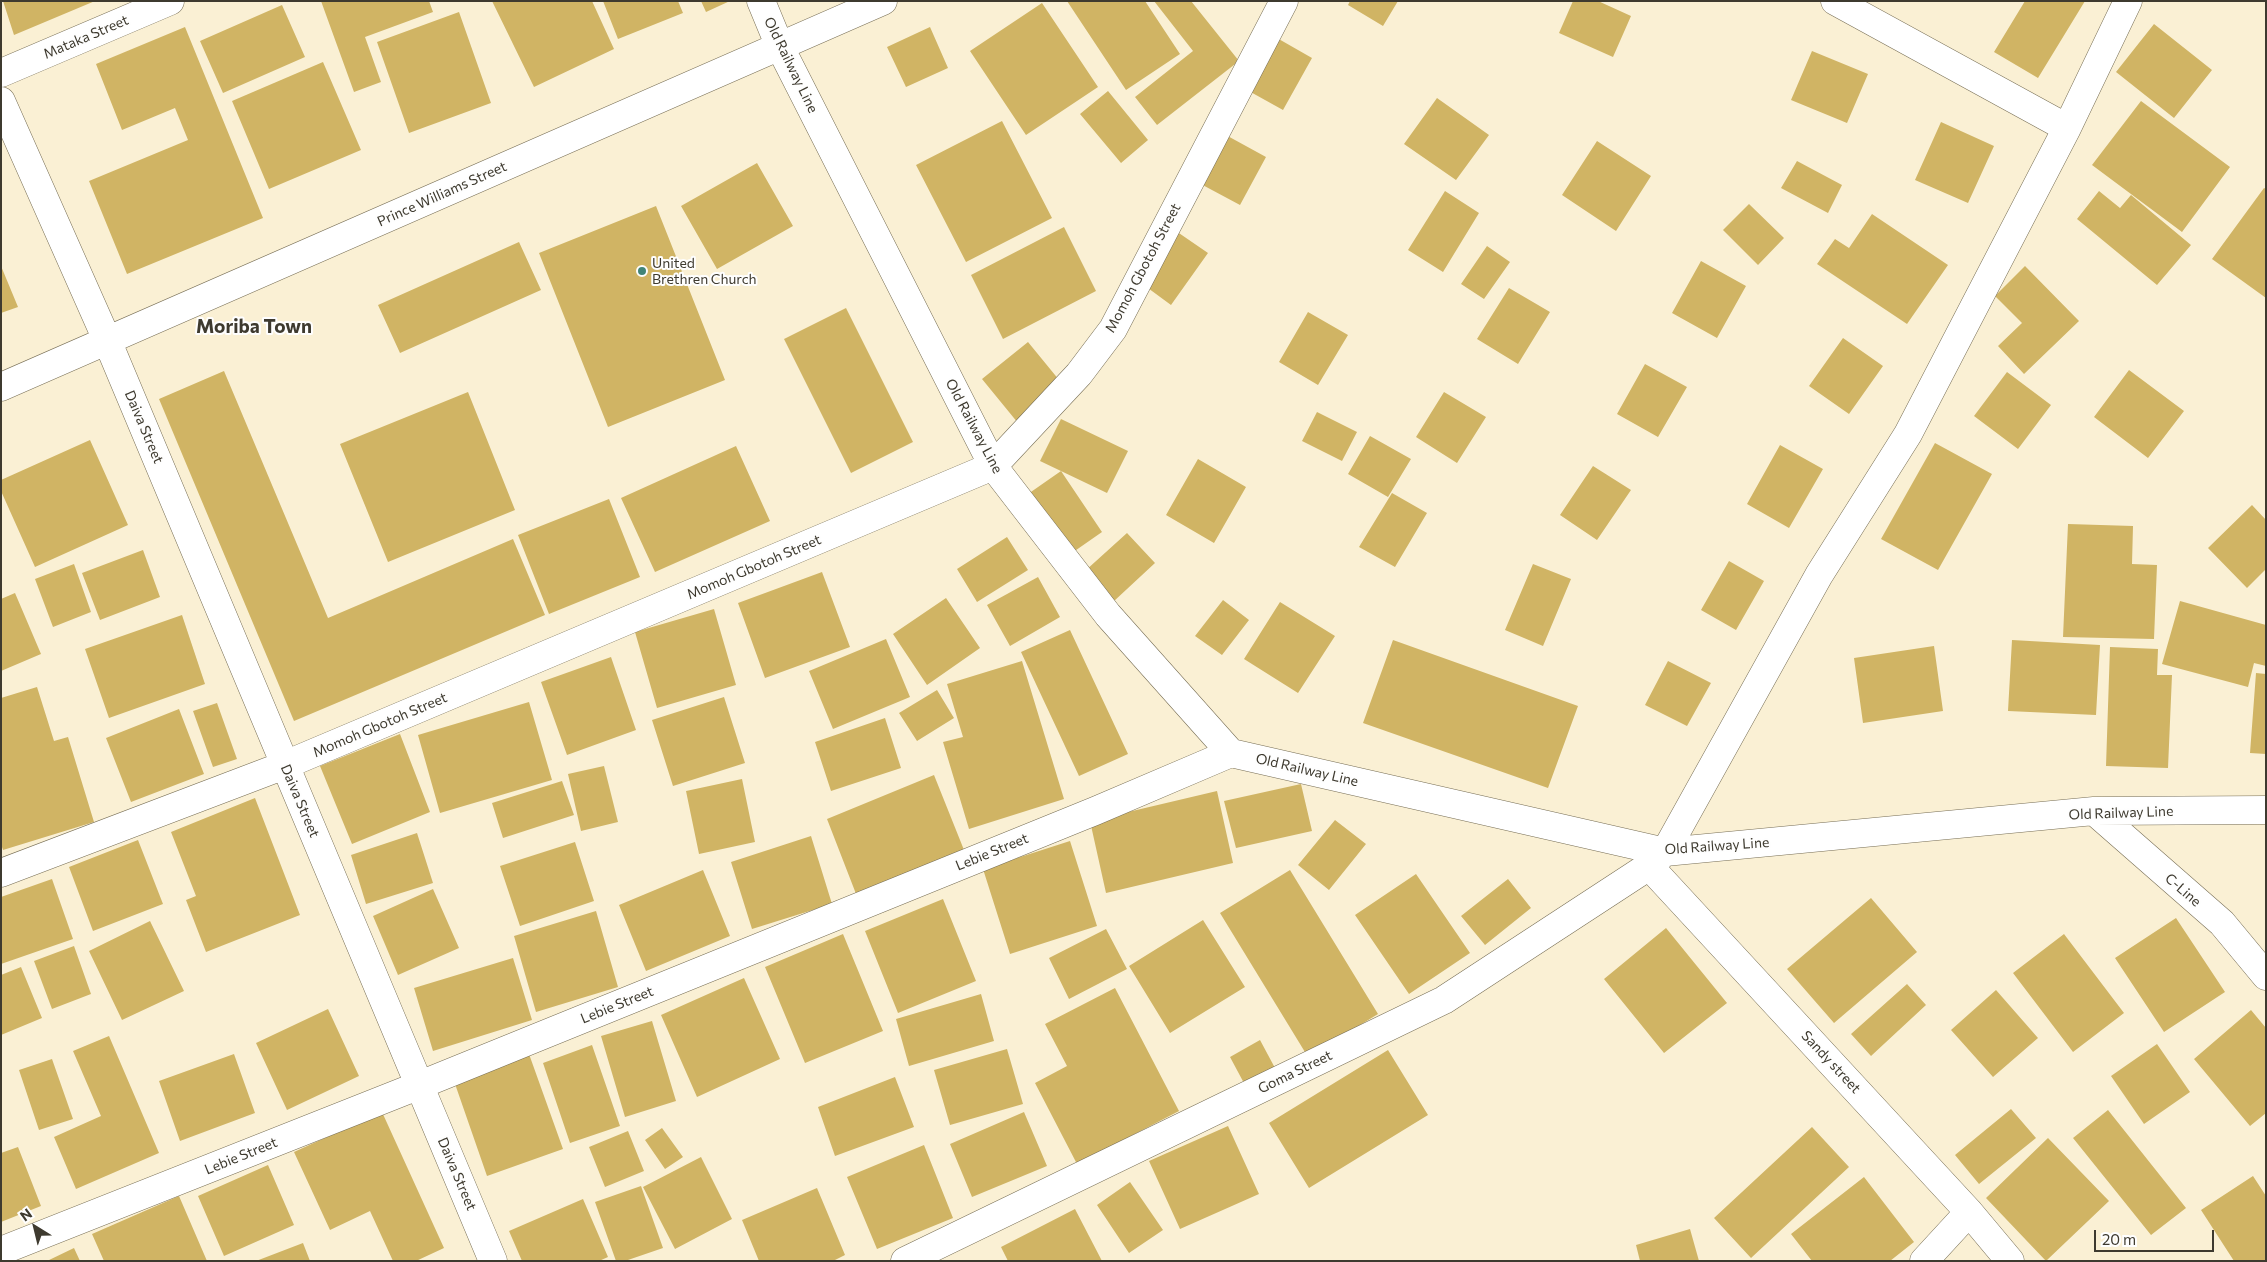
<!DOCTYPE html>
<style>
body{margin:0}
#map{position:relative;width:2267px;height:1262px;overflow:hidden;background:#faf0d4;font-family:Commissioner,sans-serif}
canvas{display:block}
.frame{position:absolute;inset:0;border:2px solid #3e3a2f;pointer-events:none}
.north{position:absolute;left:10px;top:1202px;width:50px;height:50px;-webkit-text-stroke:4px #fefefe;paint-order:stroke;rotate:324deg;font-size:14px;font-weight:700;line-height:20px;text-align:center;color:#3e3a2f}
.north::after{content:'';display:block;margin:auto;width:18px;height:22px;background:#3e3a2f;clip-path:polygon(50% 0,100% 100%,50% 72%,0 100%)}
.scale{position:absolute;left:2094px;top:1230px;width:120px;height:22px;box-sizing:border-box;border:2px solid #3e3a2f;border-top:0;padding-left:6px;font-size:15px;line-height:18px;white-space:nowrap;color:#3e3a2f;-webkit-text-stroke:4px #fefefe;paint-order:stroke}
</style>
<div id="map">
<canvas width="2267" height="1262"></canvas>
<div class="frame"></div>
<div class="north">N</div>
<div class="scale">20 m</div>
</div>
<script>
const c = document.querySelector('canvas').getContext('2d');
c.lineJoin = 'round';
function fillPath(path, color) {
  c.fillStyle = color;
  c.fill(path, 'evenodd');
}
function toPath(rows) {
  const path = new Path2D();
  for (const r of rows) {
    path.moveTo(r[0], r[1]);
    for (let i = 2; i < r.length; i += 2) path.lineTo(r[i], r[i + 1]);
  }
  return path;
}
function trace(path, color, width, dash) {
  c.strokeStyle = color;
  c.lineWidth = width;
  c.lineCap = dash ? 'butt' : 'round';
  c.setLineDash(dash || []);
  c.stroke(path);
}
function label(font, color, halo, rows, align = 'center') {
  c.font = font + ' Commissioner,sans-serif';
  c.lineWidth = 4;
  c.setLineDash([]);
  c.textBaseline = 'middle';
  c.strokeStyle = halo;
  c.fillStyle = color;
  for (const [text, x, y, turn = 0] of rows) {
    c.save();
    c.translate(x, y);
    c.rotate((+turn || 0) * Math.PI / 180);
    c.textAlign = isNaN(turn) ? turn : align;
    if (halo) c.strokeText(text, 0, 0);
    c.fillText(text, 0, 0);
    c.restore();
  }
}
fillPath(toPath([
 [3,1,95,1,14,35],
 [321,1,429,1,433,12,365,37,381,82,354,92],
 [492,1,592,1,614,49,534,87],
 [603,1,678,1,683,13,618,39],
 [701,1,730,1,706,12],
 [1067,1,1145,1,1180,54,1126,90],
 [1154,1,1191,1,1239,61,1157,125,1135,97,1193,51],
 [1350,1,1398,1,1383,26,1348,5],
 [1573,1,1598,1,1631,16,1613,57,1559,33],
 [2025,1,2085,1,2038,78,1994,52],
 [1042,3,1098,87,1026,135,970,51],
 [282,5,305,57,223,93,200,41],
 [459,12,491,103,409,133,377,42],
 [2154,24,2212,70,2174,118,2116,72],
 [185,27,263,218,127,274,89,181,188,140,175,108,122,130,96,64],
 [930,27,948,68,906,87,887,47],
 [1277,38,1312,58,1283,110,1247,90],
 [1812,51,1868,74,1847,123,1791,100],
 [323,62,361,150,269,189,232,101],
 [1108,91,1148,140,1121,163,1080,114],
 [1437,98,1489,135,1456,180,1404,144],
 [2141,101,2230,167,2182,232,2092,165],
 [1002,121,1052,218,966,262,916,165],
 [1941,122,1994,146,1968,203,1915,180],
 [1224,134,1266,157,1240,205,1197,182],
 [1597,141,1651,176,1616,231,1562,195],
 [1797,161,1842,185,1828,213,1781,188],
 [757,163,793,226,717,269,681,206],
 [2264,188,2266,189,2266,298,2212,259],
 [1445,191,1479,213,1443,272,1408,250],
 [2099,191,2120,208,2131,195,2191,245,2157,285,2077,219],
 [1749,204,1784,238,1758,265,1723,230],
 [656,206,725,380,608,427,539,253],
 [1872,214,1948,265,1907,324,1817,264,1835,239,1849,248],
 [1064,227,1096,291,1003,339,971,275],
 [1173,229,1208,253,1171,305,1137,280],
 [519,242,541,290,400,353,378,305],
 [1487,246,1510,262,1484,299,1461,284],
 [1701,261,1746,286,1717,338,1672,313],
 [1,266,18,307,1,313],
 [2025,266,2079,321,2024,374,1998,346,2022,323,1995,296],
 [1509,288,1550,312,1518,364,1477,339],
 [846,308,913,442,851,473,784,339],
 [1308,312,1348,335,1318,385,1279,362],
 [1843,338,1883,366,1849,414,1809,386],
 [1028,342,1064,386,1018,423,982,379],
 [1645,364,1687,387,1658,437,1617,414],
 [2129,370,2184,411,2148,458,2094,417],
 [224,371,328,618,513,539,545,615,294,721,159,399],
 [2007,372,2051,405,2018,449,1974,416],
 [468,392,515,510,388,562,340,444],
 [1444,392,1486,417,1457,463,1416,437],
 [1317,412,1357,432,1342,461,1302,441],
 [1061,419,1128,451,1107,493,1040,461],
 [1370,436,1411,459,1388,497,1348,474],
 [90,440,128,525,35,567,1,491,1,480],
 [1935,443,1992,474,1938,570,1881,539],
 [1780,445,1823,469,1789,528,1747,504],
 [736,446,770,521,655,572,621,498],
 [1198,459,1246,487,1214,543,1166,515],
 [1593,466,1631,490,1597,540,1560,515],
 [1061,471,1102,532,1069,555,1028,494],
 [1392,493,1427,513,1395,567,1359,547],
 [609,499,640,577,549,614,518,535],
 [2252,505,2266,520,2266,569,2247,588,2208,548],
 [2068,524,2133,526,2132,564,2157,565,2154,639,2063,637],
 [1127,533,1155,563,1113,602,1085,571],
 [1007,537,1028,570,977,602,957,569],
 [143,550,160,597,100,620,82,573],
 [1729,561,1764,581,1736,630,1701,610],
 [74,564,91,612,53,627,35,579],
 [1533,564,1571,579,1543,646,1505,630],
 [822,572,850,647,765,678,738,603],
 [1038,577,1060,617,1010,646,987,605],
 [15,593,41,654,1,671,1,599],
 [946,598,980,648,927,685,893,634],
 [1223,600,1249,620,1222,655,1195,636],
 [2180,601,2266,625,2266,666,2254,663,2248,687,2162,664],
 [1280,602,1335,636,1298,693,1244,659],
 [714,609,736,685,657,708,635,632],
 [182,615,205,684,109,718,85,649],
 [1070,630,1128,754,1079,776,1021,652],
 [886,639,910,697,833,729,809,671],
 [1393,640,1578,706,1548,788,1363,723],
 [2012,640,2100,645,2096,715,2008,711],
 [1934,646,1943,711,1863,723,1854,658],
 [2110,647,2158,649,2157,675,2172,675,2168,768,2106,766],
 [611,657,636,730,567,755,541,682],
 [1022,661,1064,799,969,829,943,742,963,737,947,684],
 [1668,661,1711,683,1687,726,1645,705],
 [2256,673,2266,674,2266,754,2250,753],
 [37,687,54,741,68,737,94,822,3,850,1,844,1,698],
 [937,690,954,718,917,741,899,713],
 [724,697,745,763,673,786,652,720],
 [529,702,552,780,440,813,418,735],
 [217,703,237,759,213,767,193,711],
 [179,709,204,774,131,802,106,738],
 [885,718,901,768,831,791,815,742],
 [400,734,430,812,352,844,320,766],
 [604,766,618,822,581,831,568,774],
 [934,775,966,855,858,899,827,819],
 [742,779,755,842,699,854,686,791],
 [562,781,574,815,503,838,492,803],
 [1301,784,1312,831,1236,848,1224,801],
 [1217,791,1233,863,1106,893,1090,821],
 [255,798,300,915,206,952,186,900,196,896,171,832],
 [1335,820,1366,844,1329,890,1298,865],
 [417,833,433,883,366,904,351,855],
 [811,836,832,904,752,929,731,862],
 [138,840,163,904,93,931,69,867],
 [1070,841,1097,926,1010,954,983,869],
 [575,842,594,901,520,926,500,866],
 [703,870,730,936,646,971,619,905],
 [1290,870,1378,1014,1308,1057,1220,913],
 [1416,874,1470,953,1409,994,1355,915],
 [52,879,73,939,1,964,1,897],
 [1508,879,1531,908,1485,945,1461,916],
 [433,889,459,948,398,975,373,916],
 [1871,898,1917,952,1834,1023,1787,969],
 [943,899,976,981,898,1013,865,931],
 [596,911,618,987,536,1012,514,936],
 [2176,918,2225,992,2164,1032,2115,958],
 [1203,920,1245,987,1170,1033,1129,966],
 [150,921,184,991,122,1020,89,951],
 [1666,928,1727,1003,1664,1053,1604,979],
 [1106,929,1127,969,1069,999,1049,958],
 [843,934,883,1031,805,1063,765,967],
 [2064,934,2124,1013,2073,1052,2013,973],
 [74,946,91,994,52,1009,34,961],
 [513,958,532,1020,433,1051,414,988],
 [21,967,42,1018,1,1035,1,975],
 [744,978,780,1059,697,1097,661,1015],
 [1907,984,1926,1005,1871,1056,1851,1034],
 [1115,988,1179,1111,1077,1164,1035,1083,1067,1066,1045,1024],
 [1996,990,2038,1038,1993,1077,1951,1030],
 [981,994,994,1041,909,1066,896,1019],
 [328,1009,359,1076,287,1110,256,1043],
 [2251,1010,2266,1028,2266,1113,2250,1126,2194,1059],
 [652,1021,676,1101,625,1117,601,1036],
 [109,1036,159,1153,76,1189,54,1137,101,1116,73,1051],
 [1260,1040,1275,1068,1245,1085,1230,1057],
 [2157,1044,2190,1092,2144,1124,2111,1076],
 [592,1045,620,1126,570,1143,543,1063],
 [1007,1049,1023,1104,950,1125,934,1070],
 [1388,1050,1428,1115,1309,1188,1269,1123],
 [234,1054,255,1113,180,1141,159,1081],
 [529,1054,563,1149,487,1176,454,1081],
 [52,1059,73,1119,39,1130,19,1070],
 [895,1077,914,1127,835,1156,818,1107],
 [2011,1109,2036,1138,1979,1184,1955,1155],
 [2108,1110,2186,1208,2151,1235,2073,1138],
 [382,1112,444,1248,416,1261,393,1261,370,1211,330,1230,294,1152],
 [1024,1112,1047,1166,972,1197,950,1144],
 [1228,1126,1259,1194,1180,1229,1149,1161],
 [1812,1127,1849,1167,1751,1258,1714,1218],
 [662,1128,683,1157,665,1169,645,1140],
 [628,1131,644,1171,605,1187,589,1147],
 [2048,1138,2109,1201,2046,1261,1986,1198],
 [924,1145,953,1218,877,1249,847,1177],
 [18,1147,41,1206,1,1222,1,1153],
 [701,1157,732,1219,675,1249,643,1187],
 [268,1165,294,1225,224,1256,198,1196],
 [2253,1176,2266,1196,2266,1261,2234,1261,2201,1210],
 [1864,1177,1914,1242,1890,1261,1812,1261,1791,1234],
 [1130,1182,1163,1230,1129,1253,1097,1205],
 [641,1186,663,1248,625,1261,616,1261,595,1202],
 [817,1188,845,1255,833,1261,759,1261,742,1220],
 [179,1196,207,1261,104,1261,92,1234],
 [583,1199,608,1257,599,1261,522,1261,509,1231],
 [1075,1209,1102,1261,1008,1261,1001,1247],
 [1690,1229,1699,1261,1640,1261,1636,1245],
 [303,1243,310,1261,256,1261],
 [74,1248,80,1261,47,1261]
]), '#d0b464');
const minor = toPath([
 [761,1,780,47,993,466,1108,615,1231,753,1665,852,2094,811,2266,810],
 [1835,1,2067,128],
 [1,73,170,1],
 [1,101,107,340,493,1261],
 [1,387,883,1],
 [2094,811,2222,923,2266,976],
 [1649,866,1969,1212,2010,1261],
 [1,873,285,765,993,466,1079,374,1113,329,1284,1],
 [1,1251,420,1085,1095,811,1231,753],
 [905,1261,1444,1000,1649,866,1665,852,1819,575,1908,434,2067,128,2128,1],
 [1924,1261,1969,1212]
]);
trace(minor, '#776e55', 29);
trace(minor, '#fff', 28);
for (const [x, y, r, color] of [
 [642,271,5,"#408477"]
]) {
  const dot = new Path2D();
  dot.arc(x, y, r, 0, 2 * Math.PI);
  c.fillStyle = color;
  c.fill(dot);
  trace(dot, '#fefefe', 2);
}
label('14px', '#3e3a2f', '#fefefe', [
 ["Mataka Street",86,37,-23],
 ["Old Railway Line",791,65,64],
 ["Prince Williams Street",442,194,-24],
 ["Momoh Gbotoh Street",1143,268,-62],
 ["Old Railway Line",974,426,62],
 ["Daiva Street",144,427,67],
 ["Momoh Gbotoh Street",754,567,-23],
 ["Momoh Gbotoh Street",380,725,-23],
 ["Old Railway Line",1307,770,13],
 ["Daiva Street",300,801,67],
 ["Old Railway Line",2121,813,-2],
 ["Old Railway Line",1717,846,-4],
 ["Lebie Street",992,852,-22],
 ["C-Line",2183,890,41],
 ["Lebie Street",617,1005,-22],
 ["Sandy street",1831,1062,47],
 ["Goma Street",1295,1072,-26],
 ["Lebie Street",241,1156,-22],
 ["Daiva Street",457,1174,67]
]);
label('14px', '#3e3a2f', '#fefefe', [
 ["United",652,263],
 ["Brethren Church",652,279]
], 'left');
label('bold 19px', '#3e3a2f', '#fefefe', [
 ["Moriba Town",254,327]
]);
</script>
